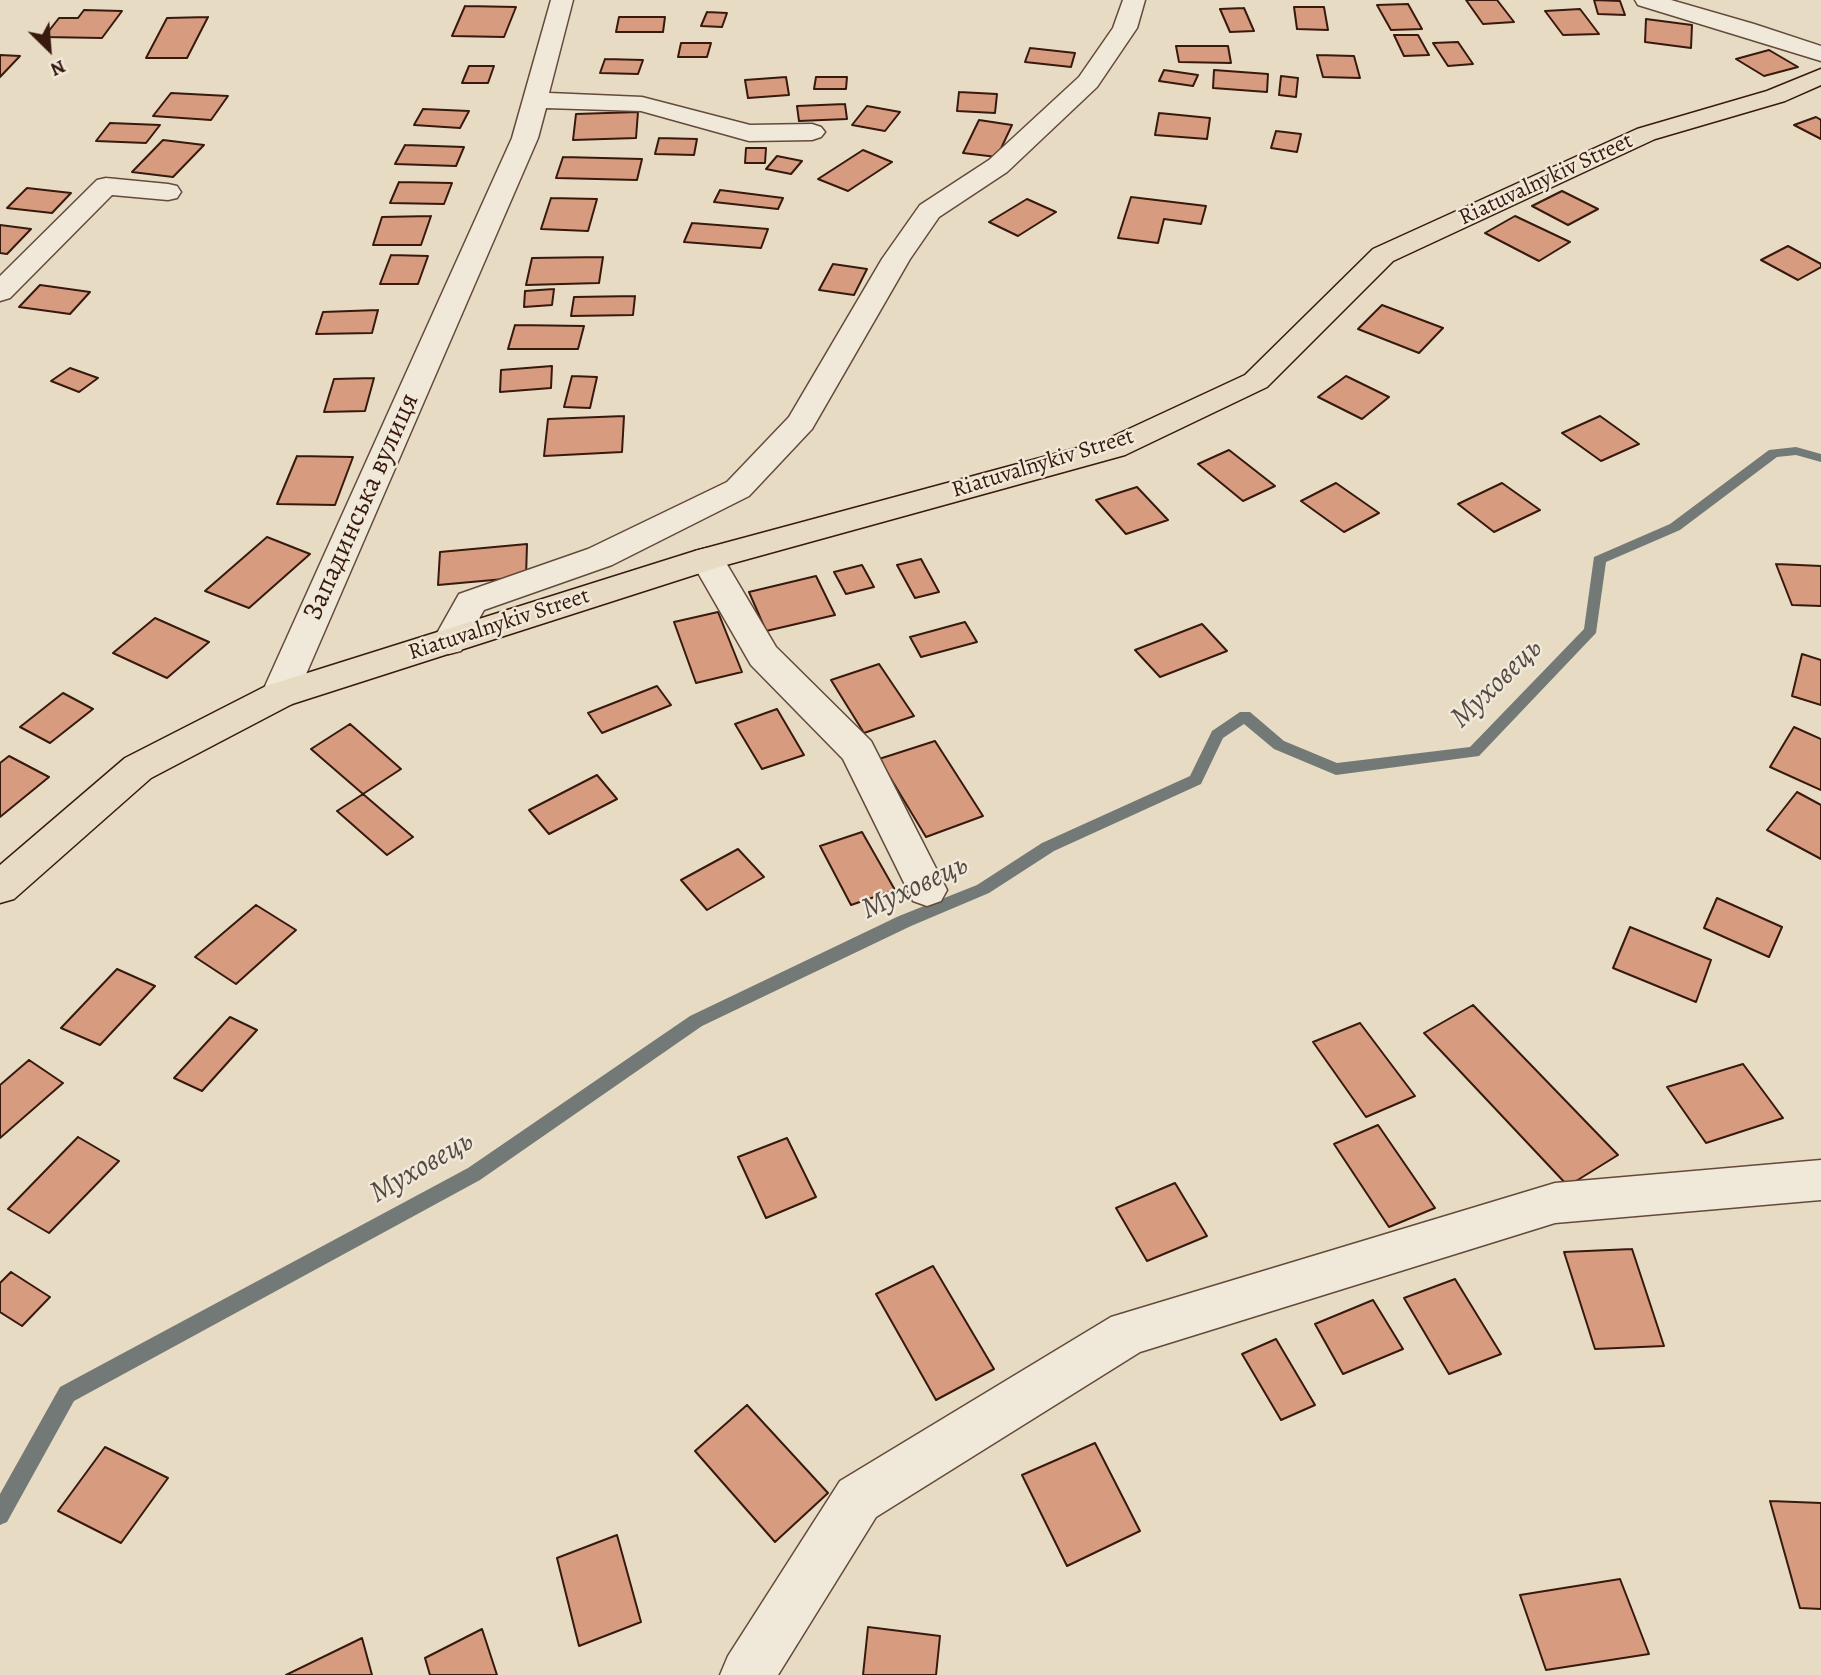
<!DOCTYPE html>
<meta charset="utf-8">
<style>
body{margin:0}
#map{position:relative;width:1821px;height:1675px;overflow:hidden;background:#e8dbc3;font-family:Alegreya,serif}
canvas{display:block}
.north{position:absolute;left:14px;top:14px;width:70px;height:70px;-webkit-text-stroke:5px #f0e8d8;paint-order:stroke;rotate:155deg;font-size:19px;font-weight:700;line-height:28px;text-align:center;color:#37190e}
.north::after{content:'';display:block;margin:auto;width:24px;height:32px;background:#37190e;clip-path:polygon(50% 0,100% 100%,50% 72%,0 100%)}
</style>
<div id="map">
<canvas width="1821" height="1675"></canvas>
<div class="north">N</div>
</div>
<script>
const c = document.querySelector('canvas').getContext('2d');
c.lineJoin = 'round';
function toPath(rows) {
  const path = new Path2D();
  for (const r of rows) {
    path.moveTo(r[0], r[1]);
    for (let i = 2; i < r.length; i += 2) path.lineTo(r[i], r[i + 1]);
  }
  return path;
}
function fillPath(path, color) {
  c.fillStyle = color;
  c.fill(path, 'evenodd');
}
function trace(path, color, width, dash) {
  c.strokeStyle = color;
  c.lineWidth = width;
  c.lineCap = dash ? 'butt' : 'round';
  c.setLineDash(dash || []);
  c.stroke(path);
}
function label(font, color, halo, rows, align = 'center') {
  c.font = font + ' Alegreya,serif';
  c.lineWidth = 5;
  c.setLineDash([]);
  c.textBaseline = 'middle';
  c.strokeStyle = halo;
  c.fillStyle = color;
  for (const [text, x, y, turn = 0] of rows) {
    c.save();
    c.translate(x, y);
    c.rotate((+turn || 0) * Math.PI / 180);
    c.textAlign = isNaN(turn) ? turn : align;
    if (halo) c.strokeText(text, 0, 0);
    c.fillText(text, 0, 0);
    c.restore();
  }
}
fillPath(toPath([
 [1796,447,1821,454,1821,462,1796,455,1777,457,1680,530,1606,562,1596,633,1479,756,1336,775,1274,749,1244,724,1223,738,1201,784,1054,851,989,893,911,926,702,1026,480,1180,74,1401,7,1522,0,1525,0,1494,60,1387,468,1168,690,1016,899,916,977,885,1042,843,1190,776,1212,731,1240,712,1250,712,1284,741,1337,763,1470,747,1584,629,1594,557,1670,524,1769,450,1796,447]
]), '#737977');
const building = toPath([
 [1466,0,1497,0,1514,22,1483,24,1466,0],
 [1594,0,1620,1,1625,15,1598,14,1594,0],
 [1408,4,1422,29,1391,30,1377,5,1408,4],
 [465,6,516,7,504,37,452,36,465,6],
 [1294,7,1324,7,1328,30,1297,29,1294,7],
 [1244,8,1254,31,1230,32,1220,9,1244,8],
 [1580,9,1599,34,1563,35,1545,11,1580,9],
 [84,10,122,11,102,38,44,37,59,18,78,18,84,10],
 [707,12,727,13,722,27,701,26,707,12],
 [208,17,187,58,146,58,167,18,208,17],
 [619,17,665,17,663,32,616,32,619,17],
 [1646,19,1692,25,1691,48,1645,42,1646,19],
 [1394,35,1418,35,1429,55,1404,56,1394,35],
 [1458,42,1473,64,1448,66,1433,43,1458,42],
 [681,43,711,43,707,57,678,57,681,43],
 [1176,46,1228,46,1231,63,1179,62,1176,46],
 [1030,48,1075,53,1071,67,1025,62,1030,48],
 [1769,50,1798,67,1764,76,1736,59,1769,50],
 [0,55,20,56,0,77,0,55],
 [1317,55,1354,56,1360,78,1323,77,1317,55],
 [605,59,643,60,638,74,600,73,605,59],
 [469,66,494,66,488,83,462,83,469,66],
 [1164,70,1198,75,1193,86,1159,81,1164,70],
 [1214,70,1268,74,1267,92,1213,88,1214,70],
 [1281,76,1298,78,1296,97,1279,95,1281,76],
 [786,77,789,95,748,98,745,80,786,77],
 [816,77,847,77,846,89,814,89,816,77],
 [959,92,997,94,995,113,957,111,959,92],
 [171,93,228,96,211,120,153,116,171,93],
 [845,104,847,119,799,121,797,106,845,104],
 [867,106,900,112,885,131,852,125,867,106],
 [423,109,469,111,460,128,414,125,423,109],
 [638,112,636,138,573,140,576,114,638,112],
 [1159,113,1210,118,1207,139,1155,135,1159,113],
 [1816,117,1821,120,1821,139,1794,125,1816,117],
 [979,120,1012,125,997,157,963,153,979,120],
 [110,123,160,125,146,143,96,141,110,123],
 [1276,131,1301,134,1297,152,1271,148,1276,131],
 [659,138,697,139,694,155,655,154,659,138],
 [163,140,204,145,173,177,132,172,163,140],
 [405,145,464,147,456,166,395,164,405,145],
 [746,148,766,148,765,163,745,163,746,148],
 [863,150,892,162,848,191,818,179,863,150],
 [777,156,802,161,791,174,766,169,777,156],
 [563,157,642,159,637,180,556,178,563,157],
 [399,182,452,183,444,204,390,203,399,182],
 [27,188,71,193,52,213,7,208,27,188],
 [720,190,783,198,778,209,714,202,720,190],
 [1562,191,1598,209,1568,225,1532,206,1562,191],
 [1131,197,1206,206,1201,224,1164,219,1158,243,1118,238,1131,197],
 [551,198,597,199,588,231,541,229,551,198],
 [1027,199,1056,212,1018,236,989,222,1027,199],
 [431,216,421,245,373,245,382,217,431,216],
 [1515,216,1570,242,1539,261,1485,233,1515,216],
 [692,223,768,229,761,248,684,242,692,223],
 [0,225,31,229,7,254,0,253,0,225],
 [1788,246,1821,264,1821,267,1798,280,1761,260,1788,246],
 [391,255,428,256,418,284,380,284,391,255],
 [603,257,599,283,526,285,532,258,603,257],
 [833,264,867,269,854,295,819,290,833,264],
 [40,285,90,292,70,314,19,307,40,285],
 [554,289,552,305,524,307,525,291,554,289],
 [635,296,633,315,571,316,574,297,635,296],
 [1382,305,1443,328,1419,353,1358,329,1382,305],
 [378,310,372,333,316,334,323,312,378,310],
 [515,325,584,326,578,349,508,349,515,325],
 [552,366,551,388,500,392,501,370,552,366],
 [70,368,98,378,79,392,51,381,70,368],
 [572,376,597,377,590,408,564,407,572,376],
 [1346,376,1389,397,1362,419,1318,397,1346,376],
 [374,378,365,411,324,412,334,379,374,378],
 [624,416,622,452,544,456,548,419,624,416],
 [1600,416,1639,444,1601,461,1562,433,1600,416],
 [1229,450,1275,486,1243,501,1198,464,1229,450],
 [297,456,353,457,335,505,277,504,297,456],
 [1336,483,1379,513,1344,532,1301,501,1336,483],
 [1502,483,1540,510,1494,532,1458,504,1502,483],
 [1137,487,1168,520,1126,534,1096,500,1137,487],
 [267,537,310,554,249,608,205,591,267,537],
 [527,544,526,577,438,585,440,552,527,544],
 [921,559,939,592,915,598,897,565,921,559],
 [1776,564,1821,566,1821,606,1792,605,1776,564],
 [862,565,874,587,846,594,834,572,862,565],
 [816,576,835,615,766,631,749,592,816,576],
 [718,612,742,672,696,683,674,622,718,612],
 [155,618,209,642,167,678,113,653,155,618],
 [965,622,977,642,921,657,910,637,965,622],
 [1202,624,1227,651,1160,677,1135,650,1202,624],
 [1802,654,1821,660,1821,705,1792,696,1802,654],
 [879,664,914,716,864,733,831,680,879,664],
 [657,686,671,705,602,733,588,713,657,686],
 [63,693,93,709,50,743,20,727,63,693],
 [777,709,804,755,762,769,735,724,777,709],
 [350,724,401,769,363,794,311,749,350,724],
 [1794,727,1821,739,1821,790,1770,767,1794,727],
 [935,741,983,816,926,837,879,759,935,741],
 [9,756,49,777,0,817,0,763,9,756],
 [597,775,617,799,549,834,529,810,597,775],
 [1797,792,1821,805,1821,859,1767,830,1797,792],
 [363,794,413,837,387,855,337,811,363,794],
 [862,832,895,890,851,905,820,846,862,832],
 [738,849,764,877,707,910,681,880,738,849],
 [1717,898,1782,927,1769,957,1704,928,1717,898],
 [256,905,296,930,236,984,195,957,256,905],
 [1630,927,1711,960,1696,1002,1613,968,1630,927],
 [117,969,155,986,100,1045,61,1028,117,969],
 [1473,1005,1618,1155,1568,1186,1424,1033,1473,1005],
 [230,1017,257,1030,202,1091,174,1078,230,1017],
 [1360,1023,1415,1096,1366,1117,1313,1042,1360,1023],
 [29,1060,63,1083,0,1138,0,1085,29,1060],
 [1743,1064,1783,1118,1706,1143,1667,1087,1743,1064],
 [1378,1125,1435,1208,1389,1227,1334,1144,1378,1125],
 [78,1137,119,1161,49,1233,8,1209,78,1137],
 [787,1138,816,1197,766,1218,738,1157,787,1138],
 [1175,1183,1207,1236,1147,1261,1116,1208,1175,1183],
 [1632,1249,1664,1346,1595,1349,1564,1252,1632,1249],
 [933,1266,994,1369,936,1400,876,1294,933,1266],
 [11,1272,50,1297,22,1326,0,1312,0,1283,11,1272],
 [1455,1279,1501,1354,1449,1374,1404,1298,1455,1279],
 [1373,1300,1403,1349,1343,1374,1315,1324,1373,1300],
 [1276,1339,1315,1405,1281,1420,1242,1354,1276,1339],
 [747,1405,828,1493,775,1542,695,1451,747,1405],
 [1095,1443,1140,1531,1067,1566,1022,1475,1095,1443],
 [105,1447,168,1478,121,1543,58,1511,105,1447],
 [1770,1501,1821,1503,1821,1609,1800,1608,1770,1501],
 [617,1535,641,1622,579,1646,557,1558,617,1535],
 [1620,1579,1649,1654,1546,1670,1520,1595,1620,1579],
 [868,1627,940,1636,936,1675,863,1675,868,1627],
 [482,1629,497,1675,430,1675,425,1658,482,1629],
 [362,1638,372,1675,286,1675,362,1638]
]);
fillPath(building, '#d79c80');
trace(building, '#37190e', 2);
const minor = toPath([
 [551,0,573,0,549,93,642,97,750,125,812,124,821,127,825,132,821,137,812,140,749,141,641,111,546,108,538,138,297,695,292,704,279,708,266,704,261,695,512,138,551,0],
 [1123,0,1145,0,1137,28,1097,87,1007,172,939,217,910,259,812,429,749,496,612,565,484,610,461,651,449,654,437,651,432,642,459,594,588,549,727,482,789,417,882,259,920,205,989,160,1079,77,1113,28,1123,0],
 [1635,0,1671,0,1754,24,1821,46,1821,61,1638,5,1635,0],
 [106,178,168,184,177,186,181,192,177,198,168,200,112,195,10,298,0,301,0,276,97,180,106,178],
 [707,548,719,551,776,647,871,741,947,890,941,901,927,906,913,901,843,759,751,665,690,559,695,551,707,548],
 [1821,1160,1821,1200,1555,1223,1140,1352,876,1517,778,1675,720,1675,728,1656,840,1481,1111,1317,1555,1183,1821,1160]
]);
const major = toPath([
 [1821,69,1821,85,1785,101,1655,139,1393,261,1267,387,1125,455,719,567,292,704,151,778,14,899,0,903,0,865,125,758,266,686,695,551,1103,441,1245,375,1373,249,1637,129,1767,91,1821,69]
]);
trace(minor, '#634a3b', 3);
trace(major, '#37190e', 3);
fillPath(minor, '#f0e8d8');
fillPath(major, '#e8dbc3');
label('23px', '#37190e', '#f0e8d8', [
 ["Riatuvalnykiv Street",1546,180,-25],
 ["Riatuvalnykiv Street",1043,464,-17],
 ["Riatuvalnykiv Street",499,625,-18]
]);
label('28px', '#37190e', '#f0e8d8', [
 ["Западинська вулиця",362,507,-66]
]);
label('italic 30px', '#554943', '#f0e8d8', [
 ["Муховець",1497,684,-44],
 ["Муховець",915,888,-25],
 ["Муховець",422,1168,-30]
]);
</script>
